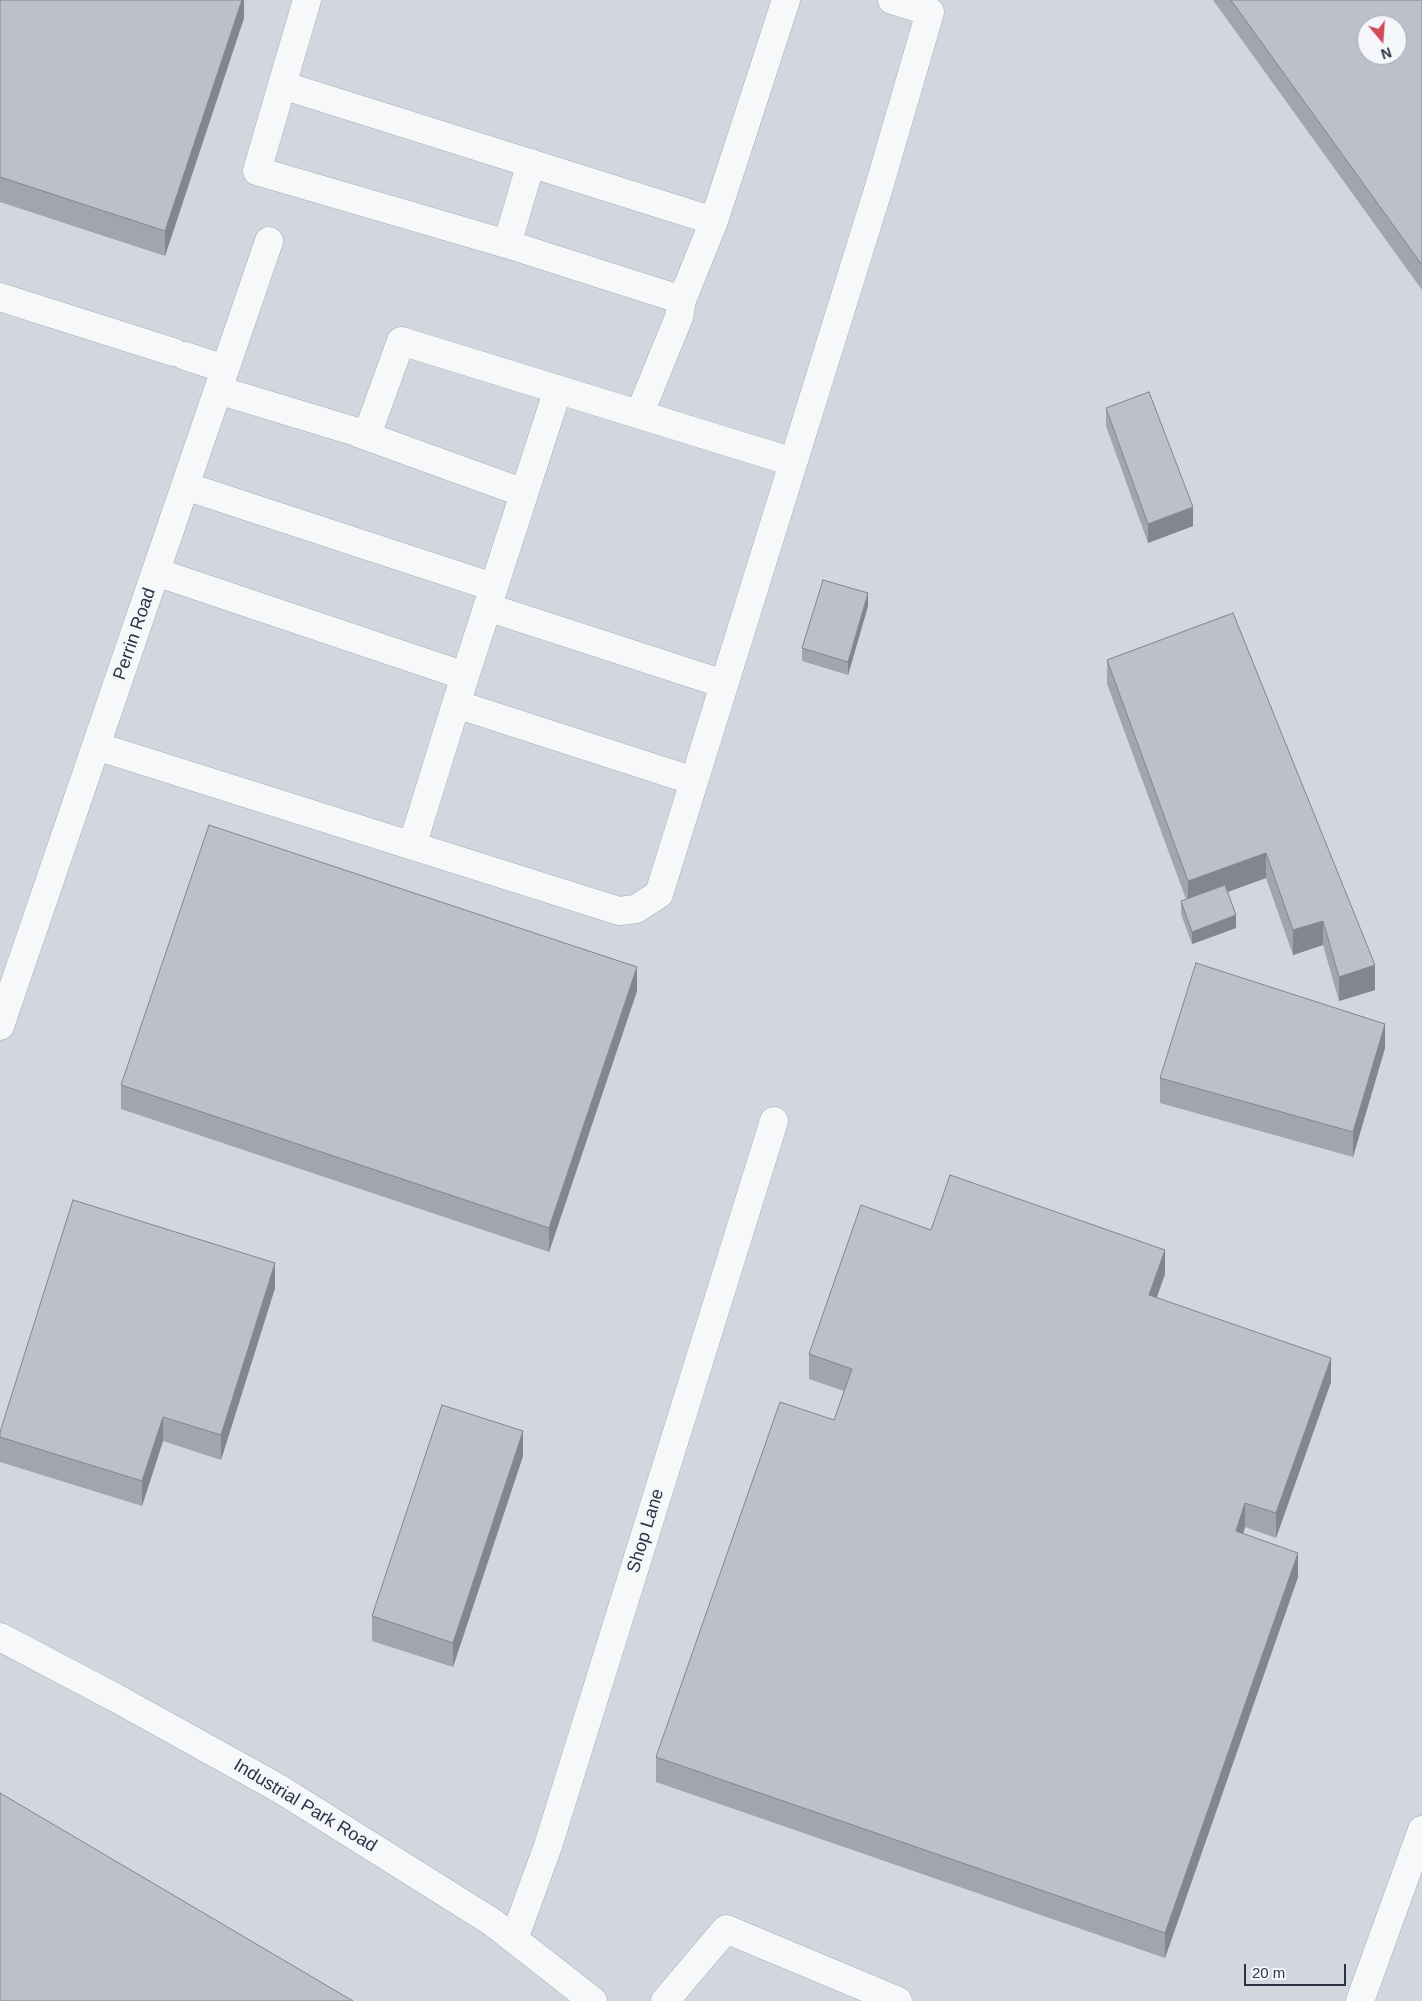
<!DOCTYPE html>
<style>
body{margin:0}
#map{position:relative;width:1422px;height:2001px;overflow:hidden;background:#e4e7ec;font-family:Arial,sans-serif}
canvas{display:block}
.north{position:absolute;left:1357px;top:15px;width:50px;height:50px;box-sizing:border-box;background:#f4f6f9;border:1px solid #a4a8b1;border-radius:50%;rotate:162deg;font-size:14px;font-weight:700;line-height:20px;text-align:center;color:#2b3445}
.north::after{content:'';display:block;margin:auto;width:18px;height:22px;background:#d1495b;clip-path:polygon(50% 0,100% 100%,50% 72%,0 100%)}
.scale{position:absolute;left:1244px;top:1964px;width:102px;height:22px;box-sizing:border-box;border:2px solid #2b3445;border-top:0;padding-left:6px;font-size:15px;line-height:18px;white-space:nowrap;color:#2b3445;-webkit-text-stroke:4px #f4f6f9;paint-order:stroke}
</style>
<div id="map">
<canvas width="1422" height="2001"></canvas>
<div class="north">N</div>
<div class="scale">20 m</div>
</div>
<script>
const c = document.querySelector('canvas').getContext('2d');
c.lineJoin = 'round';
function fillPath(path, color) {
  c.fillStyle = color;
  c.fill(path, 'evenodd');
}
function toPath(rows) {
  const path = new Path2D();
  for (const r of rows) {
    path.moveTo(r[0], r[1]);
    for (let i = 2; i < r.length; i += 2) path.lineTo(r[i], r[i + 1]);
  }
  return path;
}
function trace(path, color, width, dash) {
  c.strokeStyle = color;
  c.lineWidth = width;
  c.lineCap = dash ? 'butt' : 'round';
  c.setLineDash(dash || []);
  c.stroke(path);
}
function label(font, color, halo, rows, align = 'center') {
  c.font = font + ' Arial,sans-serif';
  c.lineWidth = 5;
  c.setLineDash([]);
  c.textBaseline = 'middle';
  c.strokeStyle = halo;
  c.fillStyle = color;
  for (const [text, x, y, turn = 0] of rows) {
    c.save();
    c.translate(x, y);
    c.rotate((+turn || 0) * Math.PI / 180);
    c.textAlign = isNaN(turn) ? turn : align;
    if (halo) c.strokeText(text, 0, 0);
    c.fillText(text, 0, 0);
    c.restore();
  }
}
fillPath(toPath([
 [0,0,1422,0,1422,2001,0,2001],
 [1367,25,1397,25,1397,55,1367,55]
]), '#d2d6de');
const minor = toPath([
 [307,0,282,85,714,221,786,0],
 [282,85,257,171,507,244,531,163],
 [507,244,682,300],
 [0,297,173,352],
 [185,356,225,369],
 [218,390,367,435,401,341,793,462],
 [639,415,679,317,682,300,714,221],
 [358,433,524,493],
 [185,486,493,587],
 [156,572,465,676],
 [487,607,724,684],
 [456,704,694,781],
 [96,746,619,911,636,909,659,894,879,187,930,12,892,0],
 [412,846,456,704,558,389],
 [0,1026,269,241],
 [0,1637,116,1698,280,1789,492,1922,593,2001],
 [514,1939,548,1846,774,1121],
 [665,2001,726,1929,898,2001],
 [1360,2001,1422,1830]
]);
trace(minor, '#a9aeb7', 29);
trace(minor, '#f7f8fa', 28);
fillPath(toPath([
 [0,0,244,0,244,18,165,256,0,202],
 [1213,0,1422,0,1422,290],
 [1106,408,1193,526,1148,543,1106,426],
 [868,606,848,675,802,661,802,648],
 [1233,613,1375,990,1339,1001,1323,945,1293,955,1266,878,1228,892,1236,928,1192,944,1181,914,1181,901,1186,899,1107,684,1107,660],
 [637,991,549,1252,121,1109,121,1085],
 [1385,1048,1353,1157,1160,1103,1160,1078],
 [931,1230,1165,1274,1157,1297,1331,1382,1276,1538,1245,1527,1243,1534,1298,1577,1165,1958,656,1782,656,1757,834,1420,844,1391,809,1379,809,1354],
 [275,1288,221,1460,163,1441,142,1506,0,1462,0,1432],
 [523,1456,453,1667,372,1641,372,1616]
]), '#a1a5ae');
fillPath(toPath([
 [242,0,244,0,244,18,165,256,165,231],
 [1193,507,1193,526,1148,543,1148,524],
 [868,593,868,606,848,675,848,662],
 [1266,853,1266,878,1188,906,1188,881],
 [1236,915,1236,928,1192,944,1192,932],
 [1323,921,1323,945,1293,955,1293,930],
 [1375,965,1375,990,1339,1001,1339,977],
 [637,967,637,991,549,1252,549,1228],
 [1385,1024,1385,1048,1353,1157,1353,1132],
 [1165,1250,1165,1274,1149,1319,1149,1295],
 [275,1263,275,1288,221,1460,221,1435],
 [1331,1358,1331,1382,1276,1538,1276,1513],
 [163,1417,163,1441,142,1506,142,1481],
 [523,1431,523,1456,453,1667,453,1643],
 [1245,1503,1245,1527,1236,1556,1236,1531],
 [1298,1553,1298,1577,1165,1958,1165,1933]
]), '#83868d');
const building = toPath([
 [0,0,242,0,165,231,0,177,0,0],
 [1231,0,1422,0,1422,265,1231,0],
 [1367,25,1397,25,1397,55,1367,55,1367,25],
 [1149,392,1193,507,1148,524,1106,408,1149,392],
 [823,580,868,593,848,662,802,648,823,580],
 [1233,613,1375,965,1339,977,1323,921,1293,930,1266,853,1188,881,1107,660,1233,613],
 [209,825,637,967,549,1228,121,1085,209,825],
 [1225,885,1236,915,1192,932,1181,901,1225,885],
 [1196,963,1385,1024,1353,1132,1160,1078,1196,963],
 [950,1175,1165,1250,1149,1295,1331,1358,1276,1513,1245,1503,1236,1531,1298,1553,1165,1933,656,1757,780,1402,834,1420,852,1369,809,1354,861,1205,931,1230,950,1175],
 [73,1200,275,1263,221,1435,163,1417,142,1481,0,1437,0,1432,73,1200],
 [442,1405,523,1431,453,1643,372,1616,442,1405],
 [0,1793,353,2001,0,2001,0,1793]
]);
fillPath(building, '#bbc0ca');
trace(building, '#83868d', 1);
label('18px', '#2b3445', '#f4f6f9', [
 ["Perrin Road",135,634,-71],
 ["Shop Lane",646,1531,-73],
 ["Industrial Park Road",305,1806,31]
]);
</script>
